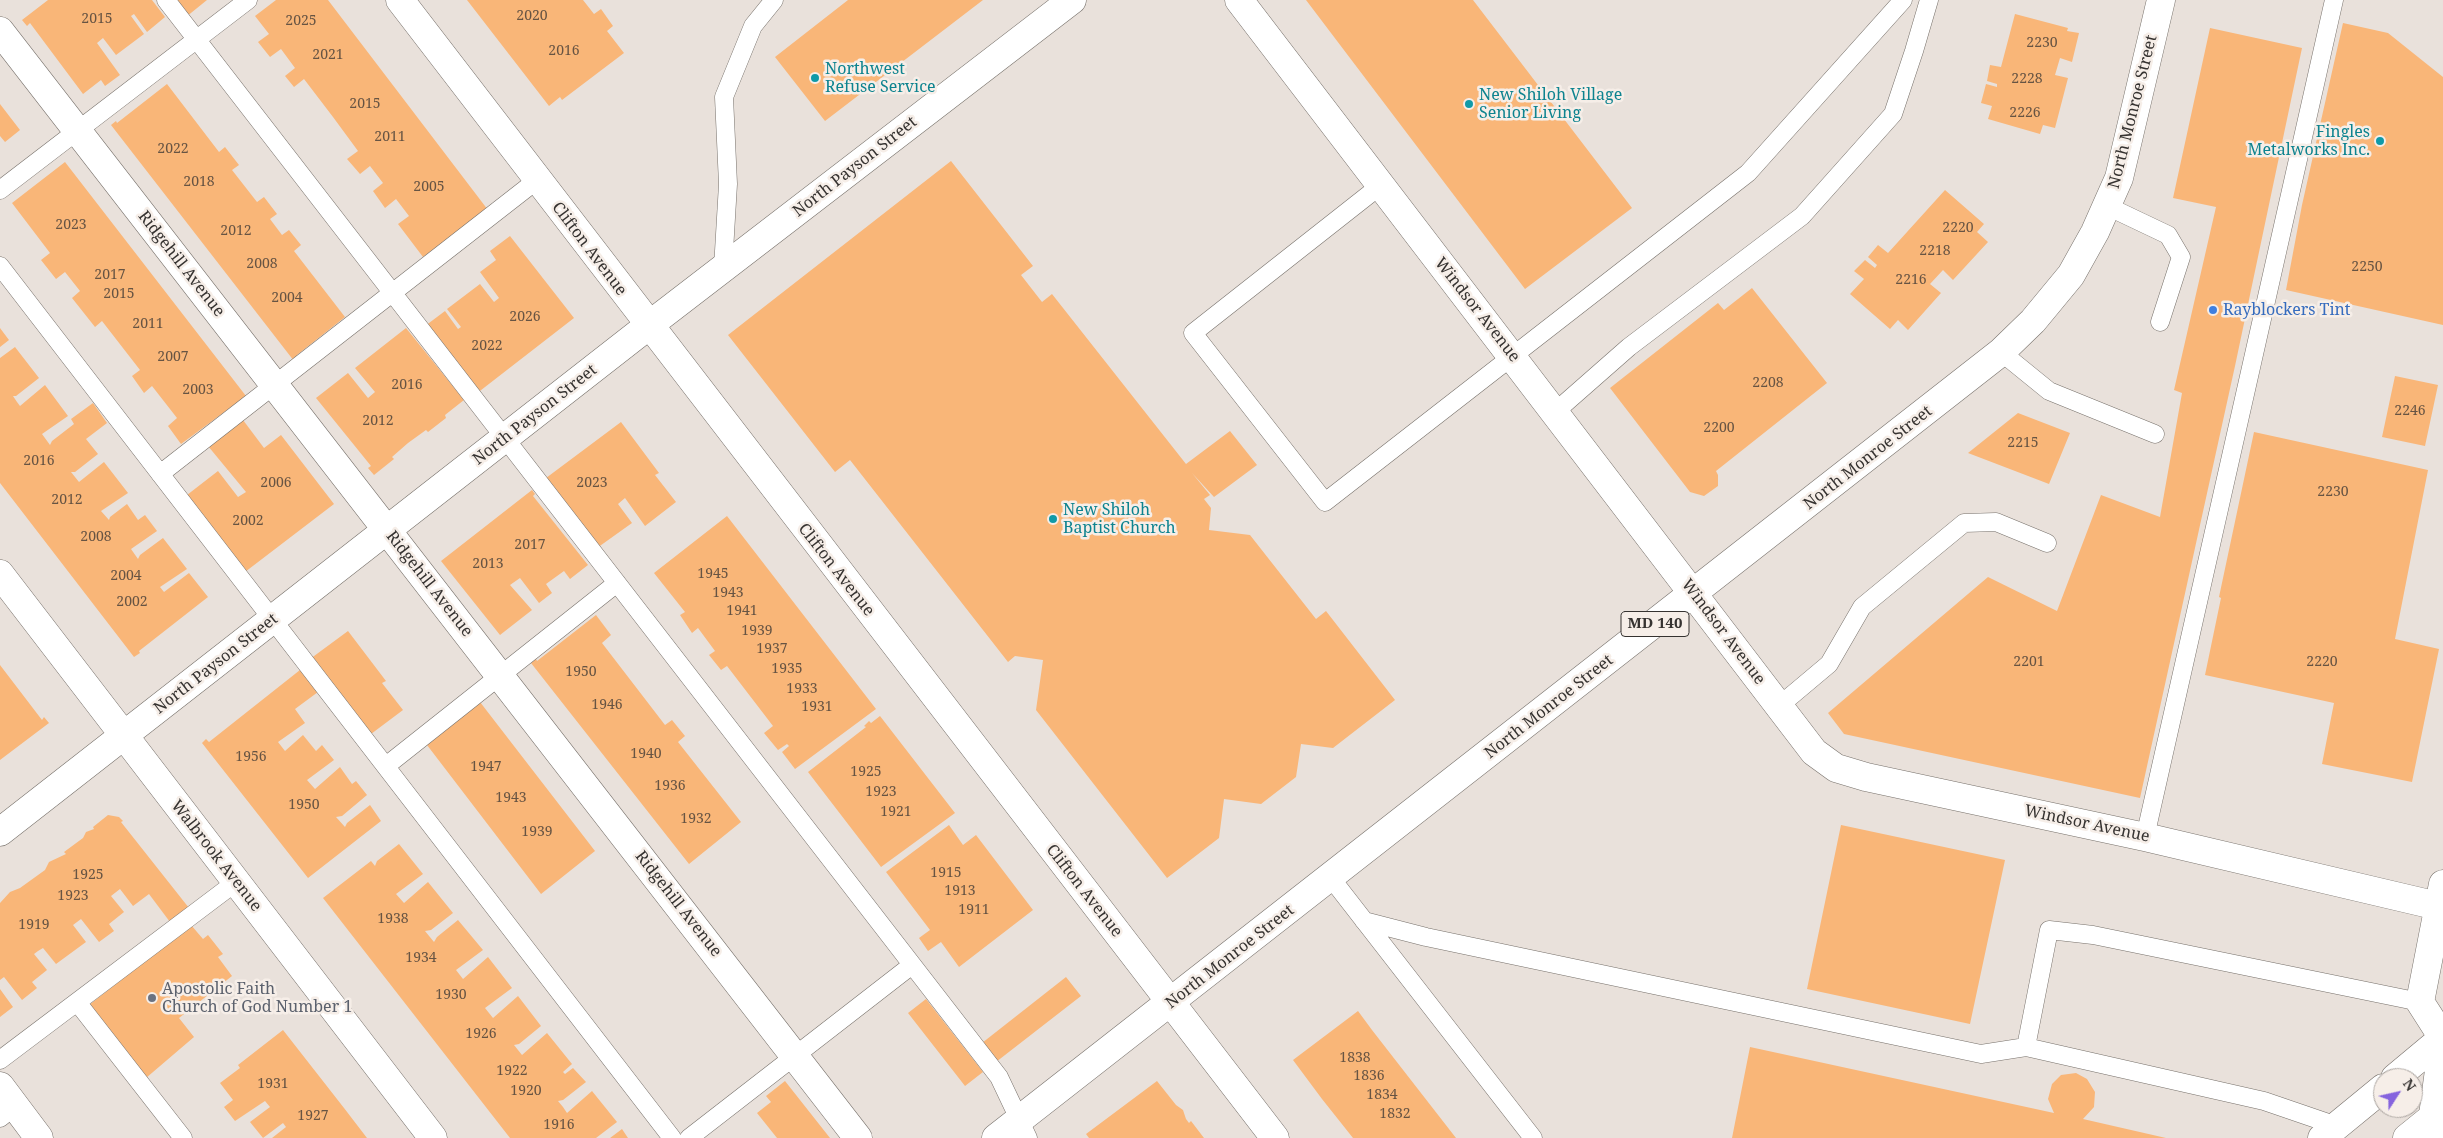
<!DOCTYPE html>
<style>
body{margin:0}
#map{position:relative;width:2443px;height:1138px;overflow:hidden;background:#e9e1db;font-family:"Noto Serif",serif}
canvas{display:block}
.north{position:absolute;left:2373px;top:1068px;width:50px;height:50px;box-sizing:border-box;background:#f6eee8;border:1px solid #a9a39f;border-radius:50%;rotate:55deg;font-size:14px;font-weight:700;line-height:20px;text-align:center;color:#363331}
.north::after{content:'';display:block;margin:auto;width:18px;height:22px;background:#8563de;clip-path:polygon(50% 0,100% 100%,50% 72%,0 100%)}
</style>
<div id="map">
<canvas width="2443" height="1138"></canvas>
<div class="north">N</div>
</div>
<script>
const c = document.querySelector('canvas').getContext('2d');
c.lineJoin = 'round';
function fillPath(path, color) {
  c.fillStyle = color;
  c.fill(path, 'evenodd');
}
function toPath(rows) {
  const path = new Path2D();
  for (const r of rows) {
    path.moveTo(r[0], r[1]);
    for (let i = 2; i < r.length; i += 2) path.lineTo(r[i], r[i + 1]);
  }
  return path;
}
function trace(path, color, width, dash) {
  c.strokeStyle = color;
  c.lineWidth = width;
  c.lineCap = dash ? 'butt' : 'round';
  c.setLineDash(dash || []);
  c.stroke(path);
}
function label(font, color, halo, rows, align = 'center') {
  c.font = font + ' "Noto Serif",serif';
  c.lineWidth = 5;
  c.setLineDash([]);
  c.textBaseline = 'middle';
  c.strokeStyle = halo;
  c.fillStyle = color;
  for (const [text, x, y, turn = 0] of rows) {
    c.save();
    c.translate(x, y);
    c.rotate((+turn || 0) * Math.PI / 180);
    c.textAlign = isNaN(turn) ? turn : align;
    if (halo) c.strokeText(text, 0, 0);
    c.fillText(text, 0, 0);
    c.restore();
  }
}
fillPath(toPath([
 [48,0,152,0,165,17,147,32,134,14,131,16,144,34,116,55,103,38,97,43,120,75,105,86,101,80,83,94,30,23,27,26,22,20],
 [173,0,207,0,186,17],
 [276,0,328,0,488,210,435,251,434,249,423,257,398,224,409,216,396,199,385,208,373,191,383,183,370,166,360,174,347,159,358,151,333,117,304,79,294,87,285,76,295,68,281,49,270,57,258,42,269,34,255,16],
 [467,0,583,0,594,14,601,9,613,26,607,31,624,53,562,100,560,97,549,106],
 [848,0,983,0,825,121,775,57],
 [1306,0,1473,0,1632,208,1525,289],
 [2015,14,2068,28,2067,31,2079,33,2072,62,2060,58,2055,75,2068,78,2055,128,2043,125,2040,134,1988,119,1992,106,1981,103,1986,84,1997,87,1997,84,1987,81,1990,65,2001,67],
 [2343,23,2388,33,2443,77,2443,325,2286,290,2302,205],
 [2210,28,2302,48,2235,366,2140,798,1844,734,1828,713,1988,577,2057,611,2101,495,2160,517,2182,393,2174,390,2216,207,2173,198],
 [167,84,219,152,225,147,239,165,232,170,257,202,264,197,277,214,270,219,282,235,289,230,301,245,294,251,345,317,297,355,299,357,294,361,111,125,116,121,117,123],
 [0,104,20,130,5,142,0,136],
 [951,161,1033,266,1021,275,1042,302,1052,294,1186,464,1230,431,1257,465,1214,497,1192,473,1210,495,1204,499,1211,508,1209,530,1250,535,1316,619,1326,611,1395,700,1333,748,1301,744,1296,777,1261,804,1224,799,1219,838,1167,878,1036,710,1043,660,1015,656,1008,662,850,460,835,472,728,335],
 [65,162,246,396,181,444,168,426,177,418,152,386,144,393,132,376,140,370,102,321,95,327,72,298,80,291,65,272,56,279,41,260,50,253,12,203],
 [1945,190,1984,224,1977,232,1988,242,1953,280,1943,270,1930,284,1941,293,1908,330,1898,320,1890,329,1850,294,1864,279,1854,271,1865,260,1875,268,1877,265,1868,257,1878,245,1888,253],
 [510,236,574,318,476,394,425,326,445,311,458,329,461,327,447,309,480,284,494,302,499,298,480,272,496,260,490,251],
 [1752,288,1827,383,1716,471,1718,475,1718,486,1704,496,1690,492,1610,388,1718,303,1724,310],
 [0,328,9,340,0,347],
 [406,328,464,400,445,415,446,418,428,432,426,430,408,443,392,457,394,459,374,475,368,468,371,466,316,398,348,373,368,398,375,392,355,368],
 [15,347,39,378,16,396,13,396,17,402,20,406,45,385,68,416,42,434,50,445,52,441,74,424,71,419,93,403,107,423,86,439,98,454,75,472,71,472,79,482,104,462,128,493,101,511,109,520,110,517,127,504,138,520,145,515,157,531,131,549,138,559,140,555,163,538,187,569,160,587,164,592,189,573,208,597,139,651,140,653,134,657,0,483,0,358],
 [2395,376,2438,385,2425,446,2382,437],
 [2018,413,2070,433,2049,484,1968,453],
 [243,420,264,448,281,435,334,504,245,572,187,495,218,471,238,497,246,492,208,446],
 [621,422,659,473,655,475,676,502,645,526,625,498,618,504,632,523,597,548,542,481],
 [2254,432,2428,470,2395,639,2439,649,2412,782,2322,764,2334,703,2205,675,2221,598,2219,597],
 [532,490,535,494,533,496,588,565,570,579,564,571,546,584,552,593,539,603,520,578,510,585,532,610,500,635,441,561],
 [727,516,876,709,795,769,782,752,789,746,787,744,778,750,764,733,773,726,727,666,721,670,709,655,715,651,698,628,692,633,680,615,685,612,654,573],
 [596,615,611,635,602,643,665,725,672,720,685,736,678,742,741,822,689,864,531,663,536,659,537,661],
 [348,631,386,681,382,683,403,710,371,734,315,662,310,659],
 [0,665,42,720,44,717,49,723,0,760],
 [300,670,318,692,295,709,305,723,278,742,285,751,303,735,316,751,322,745,334,760,307,780,315,789,340,767,352,784,356,781,367,795,342,816,336,817,345,827,347,823,370,805,381,821,308,878,202,743,206,739,209,742],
 [480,702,595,851,541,894,427,745],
 [880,716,955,813,881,867,808,772,866,727,864,726,869,721,871,723],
 [108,815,119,817,123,821,121,822,189,908,170,922,149,894,133,906,120,889,111,896,124,912,109,924,114,931,99,942,81,919,73,925,86,942,56,964,43,948,38,951,34,954,47,970,32,982,37,988,22,1000,4,977,0,980,0,903,10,892,20,888,45,870,49,862,66,854,64,852,83,838,86,832,94,829,93,827],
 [949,825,963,845,976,835,1033,910,959,967,941,942,928,951,919,938,930,930,886,872],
 [1841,825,2005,860,1970,1024,1807,989],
 [399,844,423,874,396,894,404,903,428,882,453,913,431,930,425,931,434,942,437,937,458,920,483,950,456,970,463,979,488,957,512,988,485,1008,493,1018,518,996,541,1026,519,1044,514,1045,522,1055,547,1033,572,1064,563,1072,565,1074,573,1068,586,1082,563,1100,558,1101,563,1107,567,1113,592,1091,617,1122,596,1138,510,1138,323,898,371,861,375,866,377,861],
 [191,925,203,939,208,935,223,954,218,957,232,976,179,1018,194,1037,146,1078,89,1005],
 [1066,977,1081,996,996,1062,982,1043],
 [0,989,13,1007,0,1017],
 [926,999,983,1072,965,1086,908,1013],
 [1358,1011,1372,1030,1456,1138,1353,1138,1322,1099,1293,1060],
 [283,1030,344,1108,367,1138,272,1138,286,1127,283,1123,263,1138,250,1122,270,1107,265,1101,235,1121,224,1107,233,1100,220,1083,240,1068,238,1065],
 [1750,1047,2054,1113,2048,1099,2052,1084,2061,1075,2076,1073,2087,1079,2095,1092,2094,1107,2083,1119,2166,1138,1732,1138],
 [785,1081,830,1138,777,1138,757,1113,771,1102,766,1096],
 [1157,1081,1176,1105,1183,1110,1186,1119,1189,1123,1191,1121,1204,1138,1089,1138,1086,1134],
 [622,1129,628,1138,610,1138]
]), '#f9b678');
const service = toPath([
 [166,0,999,1077,1028,1138],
 [1381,185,1193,333,1325,502,1748,173,1903,0],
 [0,190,248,0],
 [2107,206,2168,235,2181,257,2160,322],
 [0,266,672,1138],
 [723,268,728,184,724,97,753,26,774,0],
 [2001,352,2049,391,2155,434],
 [1555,412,1629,347,1802,216,1893,114,1914,51,1929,0],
 [160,474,537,180],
 [1779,706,1829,664,1862,607,1964,523,1996,522,2047,543],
 [386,766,617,583],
 [2145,837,2334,0],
 [1331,878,1533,1138],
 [1364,921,1426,937,1981,1054,2026,1047,2264,1101,2337,1126],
 [77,1002,183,1138],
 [2026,1047,2049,930,2093,935,2420,1002],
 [0,1060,236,882],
 [0,1118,15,1106],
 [689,1138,912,965]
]);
const minor = toPath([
 [0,31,858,1138],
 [0,574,433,1138],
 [0,832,648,326,1072,0],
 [0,1086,39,1138]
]);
const tertiary = toPath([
 [400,0,1275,1138],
 [1239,0,1814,752,1836,768,1866,777,2145,837,2438,906]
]);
const primary = toPath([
 [2443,884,2420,1002,2443,1038],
 [2395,1078,2443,1038],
 [996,1138,2001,352,2033,321,2071,275,2095,232,2119,178,2161,0],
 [2322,1138,2383,1088],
 [2407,1138,2433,1117],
 [2430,1138,2443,1040]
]);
trace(service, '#77716b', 19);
trace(minor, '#77716b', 29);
trace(tertiary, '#77716b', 29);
trace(primary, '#77716b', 29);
trace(service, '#fff', 18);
trace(minor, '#fff', 28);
trace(tertiary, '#fff', 28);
trace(primary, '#fff', 28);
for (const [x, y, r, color] of [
 [815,78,5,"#0f9aa8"],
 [1469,104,5,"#0f9aa8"],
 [2380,141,5,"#0f9aa8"],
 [2213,310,5,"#3f7fe0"],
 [1053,519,5,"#0f9aa8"],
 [152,998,5,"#6b7280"]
]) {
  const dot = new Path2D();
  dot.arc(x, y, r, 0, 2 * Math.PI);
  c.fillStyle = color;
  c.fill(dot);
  trace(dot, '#f6eee8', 2);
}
label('14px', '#675443', null, [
 ["2020",532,16],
 ["2015",97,19],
 ["2025",301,21],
 ["2230",2042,43],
 ["2016",564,51],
 ["2021",328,55],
 ["2228",2027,79],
 ["2015",365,104],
 ["2226",2025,113],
 ["2011",390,137],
 ["2022",173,149],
 ["2018",199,182],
 ["2005",429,187],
 ["2023",71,225],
 ["2220",1958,228],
 ["2012",236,231],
 ["2218",1935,251],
 ["2008",262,264],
 ["2250",2367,267],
 ["2017",110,275],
 ["2216",1911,280],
 ["2015",119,294],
 ["2004",287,298],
 ["2026",525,317],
 ["2011",148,324],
 ["2022",487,346],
 ["2007",173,357],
 ["2208",1768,383],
 ["2016",407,385],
 ["2003",198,390],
 ["2246",2410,411],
 ["2012",378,421],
 ["2200",1719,428],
 ["2215",2023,443],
 ["2016",39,461],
 ["2006",276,483],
 ["2023",592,483],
 ["2230",2333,492],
 ["2012",67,500],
 ["2002",248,521],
 ["2008",96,537],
 ["2017",530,545],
 ["2013",488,564],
 ["1945",713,574],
 ["2004",126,576],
 ["1943",728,593],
 ["2002",132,602],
 ["1941",742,611],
 ["1939",757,631],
 ["1937",772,649],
 ["2201",2029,662],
 ["2220",2322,662],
 ["1935",787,669],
 ["1950",581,672],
 ["1933",802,689],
 ["1946",607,705],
 ["1931",817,707],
 ["1940",646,754],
 ["1956",251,757],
 ["1947",486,767],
 ["1925",866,772],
 ["1936",670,786],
 ["1923",881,792],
 ["1943",511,798],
 ["1950",304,805],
 ["1921",896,812],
 ["1932",696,819],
 ["1939",537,832],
 ["1915",946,873],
 ["1925",88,875],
 ["1913",960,891],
 ["1923",73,896],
 ["1911",974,910],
 ["1938",393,919],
 ["1919",34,925],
 ["1934",421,958],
 ["1930",451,995],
 ["1926",481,1034],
 ["1838",1355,1058],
 ["1922",512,1071],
 ["1836",1369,1076],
 ["1931",273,1084],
 ["1920",526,1091],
 ["1834",1382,1095],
 ["1832",1395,1114],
 ["1927",313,1116],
 ["1916",559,1125]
]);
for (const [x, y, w] of [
 [1655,624,68]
]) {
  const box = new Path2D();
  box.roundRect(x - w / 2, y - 12.5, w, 25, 4);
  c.fillStyle = '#f6eee8';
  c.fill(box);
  trace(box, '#363331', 1);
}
label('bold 15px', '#363331', null, [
 ["MD 140",1655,624]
]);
label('16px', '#0d838f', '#f6eee8', [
 ["Northwest",825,69],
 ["Refuse Service",825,87],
 ["New Shiloh Village",1479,95],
 ["Senior Living",1479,113],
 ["Fingles",2370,132,"right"],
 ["Metalworks Inc.",2370,150,"right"],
 ["New Shiloh",1063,510],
 ["Baptist Church",1063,528]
], 'left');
label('16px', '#363331', '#f6eee8', [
 ["North Monroe Street",2133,112,-76],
 ["North Payson Street",855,167,-38],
 ["Clifton Avenue",589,249,53],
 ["Ridgehill Avenue",181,264,52],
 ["Windsor Avenue",1477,310,52],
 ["North Payson Street",535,415,-38],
 ["North Monroe Street",1868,458,-38],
 ["Clifton Avenue",836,570,52],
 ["Ridgehill Avenue",429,584,52],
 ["Windsor Avenue",1723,632,53],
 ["North Payson Street",216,664,-38],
 ["North Monroe Street",1549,707,-38],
 ["Windsor Avenue",2087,824,12],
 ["Walbrook Avenue",216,856,52],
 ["Clifton Avenue",1084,891,52],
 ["Ridgehill Avenue",678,904,52],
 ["North Monroe Street",1230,957,-38]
]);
label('16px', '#366cbe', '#f6eee8', [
 ["Rayblockers Tint",2223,310]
], 'left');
label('16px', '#5b616d', '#f6eee8', [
 ["Apostolic Faith",162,989],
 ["Church of God Number 1",162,1007]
], 'left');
</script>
